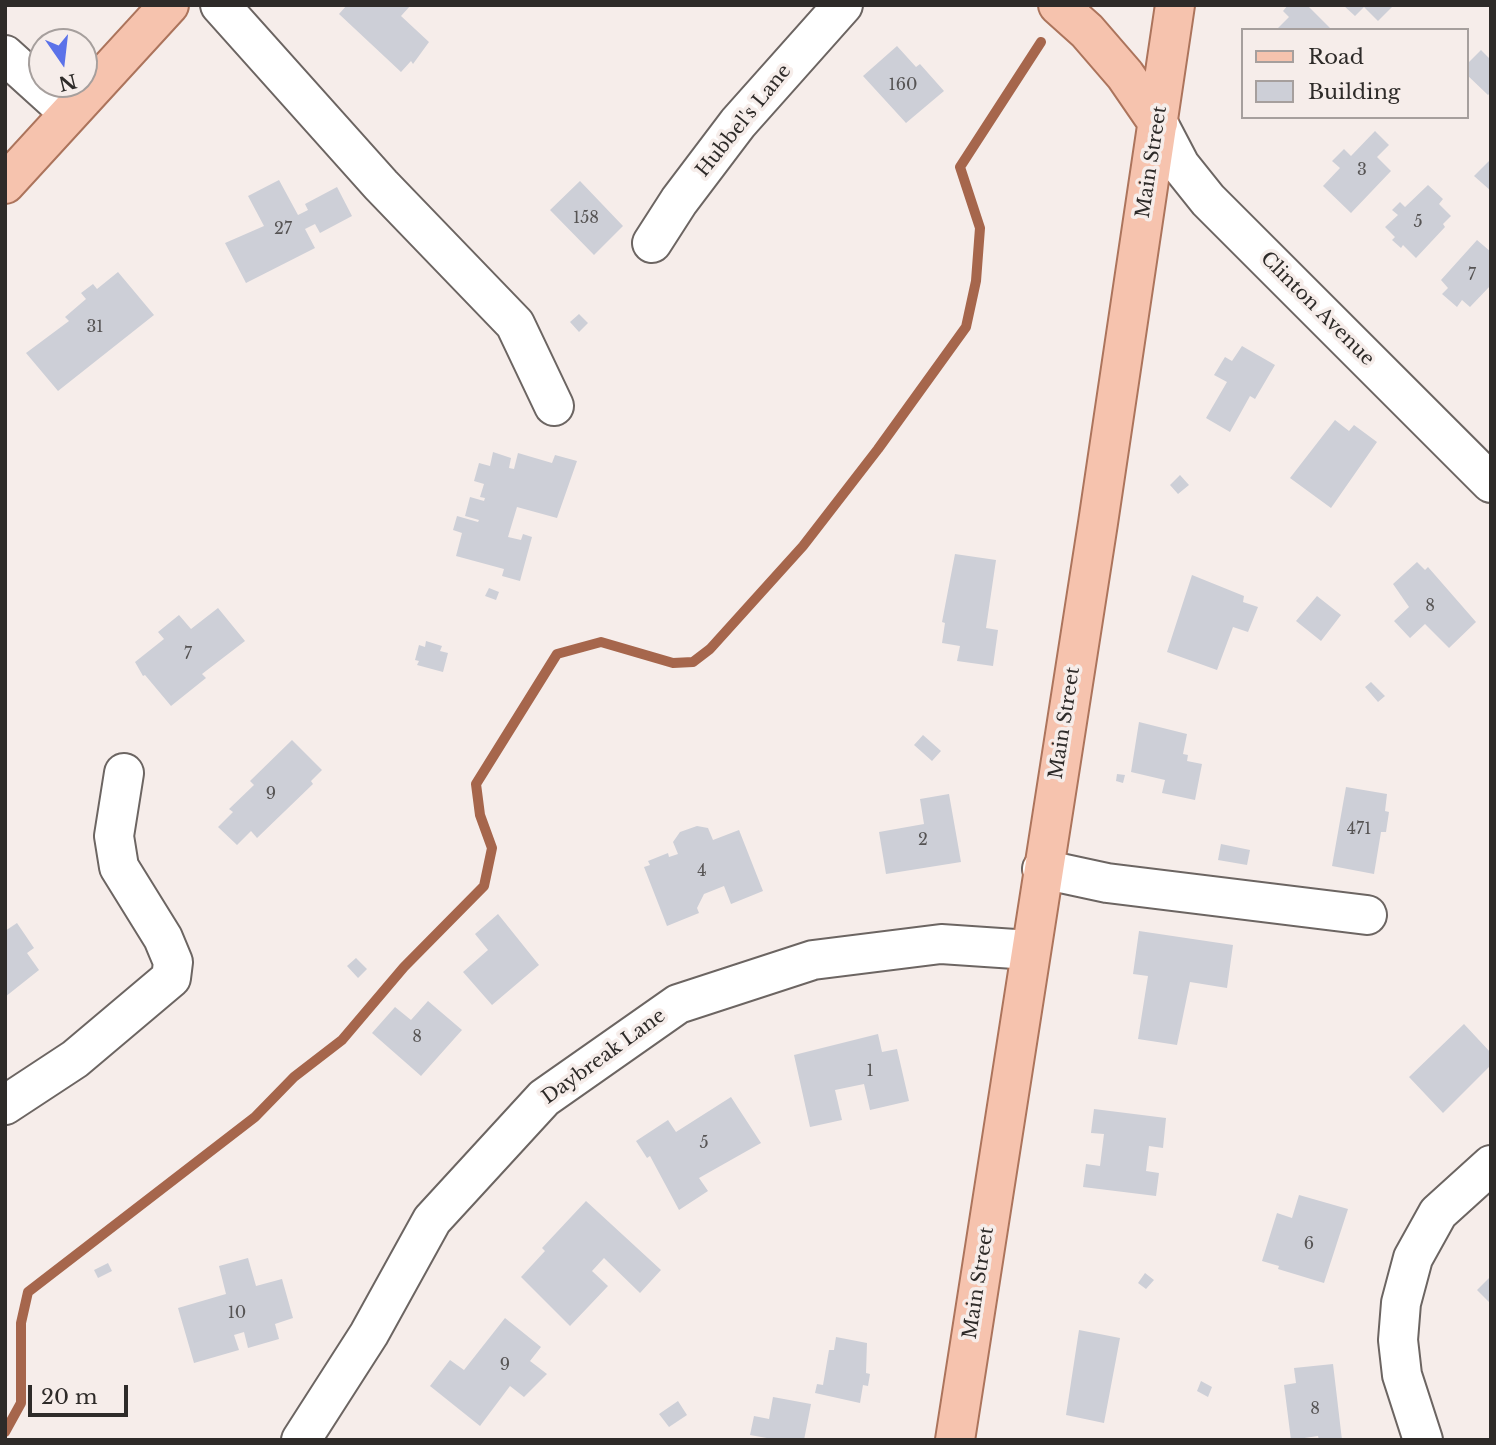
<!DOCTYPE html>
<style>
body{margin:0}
#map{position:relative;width:1496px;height:1445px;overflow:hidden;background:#f6edea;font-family:"Libre Baskerville",serif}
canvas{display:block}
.frame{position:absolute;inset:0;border:7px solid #2e2b29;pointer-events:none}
.legend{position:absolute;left:1241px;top:28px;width:228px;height:91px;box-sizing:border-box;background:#f6edea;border:2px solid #a69f9d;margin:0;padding:9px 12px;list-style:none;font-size:21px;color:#2e2b29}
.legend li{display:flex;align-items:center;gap:14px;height:35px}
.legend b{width:35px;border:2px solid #a69f9d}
.north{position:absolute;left:28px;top:28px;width:70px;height:70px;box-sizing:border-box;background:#f6edea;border:2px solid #a69f9d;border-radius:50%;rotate:166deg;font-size:19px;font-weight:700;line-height:28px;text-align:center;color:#2e2b29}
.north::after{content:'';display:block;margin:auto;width:24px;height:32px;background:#5b72e9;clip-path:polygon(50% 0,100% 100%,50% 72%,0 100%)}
.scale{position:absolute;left:28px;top:1385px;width:100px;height:32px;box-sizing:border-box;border:4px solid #2e2b29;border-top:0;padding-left:9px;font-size:21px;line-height:24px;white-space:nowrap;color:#2e2b29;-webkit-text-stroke:5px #f6edea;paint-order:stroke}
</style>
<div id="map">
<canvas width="1496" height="1445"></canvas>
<div class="frame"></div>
<ul class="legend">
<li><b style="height:9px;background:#f6c3ae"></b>Road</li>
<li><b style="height:19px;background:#cdcfd7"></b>Building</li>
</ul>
<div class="north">N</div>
<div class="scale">20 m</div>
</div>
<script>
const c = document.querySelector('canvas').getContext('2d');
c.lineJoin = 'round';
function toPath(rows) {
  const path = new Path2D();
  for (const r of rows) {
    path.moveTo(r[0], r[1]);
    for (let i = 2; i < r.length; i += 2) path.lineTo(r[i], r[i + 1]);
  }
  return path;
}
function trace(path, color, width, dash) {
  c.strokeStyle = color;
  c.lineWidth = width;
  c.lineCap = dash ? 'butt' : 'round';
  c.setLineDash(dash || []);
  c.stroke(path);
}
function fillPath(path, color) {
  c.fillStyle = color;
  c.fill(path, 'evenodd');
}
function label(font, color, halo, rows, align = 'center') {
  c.font = font + ' "Libre Baskerville",serif';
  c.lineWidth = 7;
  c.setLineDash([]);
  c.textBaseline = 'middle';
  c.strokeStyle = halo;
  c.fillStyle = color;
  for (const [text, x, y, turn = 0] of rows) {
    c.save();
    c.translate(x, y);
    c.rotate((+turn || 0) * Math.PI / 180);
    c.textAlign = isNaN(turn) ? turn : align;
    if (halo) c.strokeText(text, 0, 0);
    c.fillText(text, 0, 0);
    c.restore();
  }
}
trace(toPath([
 [5,1432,21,1403,21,1323,28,1292,255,1117,294,1077,342,1040,404,967,484,886,492,848,480,815,476,784,557,654,601,642,673,663,693,662,710,649,803,546,878,449,966,327,976,281,980,228,960,167,1041,42]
]), '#a6664c', 10);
fillPath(toPath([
 [347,5,411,5,401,16,429,42,413,64,411,61,401,72,339,14],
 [1288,5,1307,5,1332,30,1276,30,1289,17,1283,11],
 [1343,5,1394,5,1378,21,1364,7,1355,16],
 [897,46,916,67,920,64,944,91,906,123,863,76],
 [1481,50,1491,60,1491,92,1488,95,1466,74,1466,65],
 [1375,131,1389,145,1377,157,1391,171,1351,213,1323,186,1340,168,1332,161,1344,149,1351,156],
 [1491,159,1491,191,1474,176],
 [279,180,298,215,308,210,305,204,337,187,352,216,320,233,315,224,305,229,315,248,246,283,225,243,264,226,248,196],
 [580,181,623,226,594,255,550,210],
 [1428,185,1443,199,1439,204,1451,216,1443,224,1445,227,1416,258,1403,245,1401,248,1392,240,1395,237,1385,227,1398,215,1392,210,1400,202,1405,207],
 [1477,240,1491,252,1491,285,1470,307,1462,300,1457,307,1442,294,1448,288,1441,280],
 [118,272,154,315,58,391,26,353,69,321,65,317,86,299,81,293,93,284,97,289],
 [579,314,588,323,579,332,570,322],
 [1242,346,1275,365,1255,399,1250,396,1230,432,1206,418,1227,382,1214,375,1225,357,1232,361],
 [1335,420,1349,431,1354,425,1377,442,1331,508,1290,478],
 [493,452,511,458,509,468,514,469,518,453,552,463,555,455,577,461,557,518,517,507,508,537,521,540,523,534,532,537,520,581,502,576,504,569,456,556,462,533,453,530,457,516,478,522,479,520,465,516,470,497,484,501,485,498,480,497,484,484,474,481,479,463,490,466],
 [1180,475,1189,485,1178,494,1170,485],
 [955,554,996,560,986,628,998,630,993,666,957,661,960,646,942,643,945,623,942,622],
 [1417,562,1425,570,1428,567,1476,622,1449,648,1425,624,1410,638,1394,621,1409,607,1393,584],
 [1192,575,1244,596,1243,602,1258,607,1248,632,1233,627,1217,670,1167,652],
 [489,588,499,592,496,600,485,596],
 [1317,596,1341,615,1321,641,1296,621],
 [218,608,245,641,202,674,206,678,171,706,145,675,143,676,135,662,164,639,158,632,179,615,191,629],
 [426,641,442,646,440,651,448,653,443,672,417,665,419,661,415,660,419,645,425,647],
 [1371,682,1385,696,1378,702,1365,687],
 [1139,722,1187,734,1183,754,1188,755,1187,761,1202,764,1195,800,1162,793,1165,780,1131,772],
 [923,735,941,751,932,761,914,745],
 [292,740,322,770,311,781,313,784,257,838,251,831,237,845,218,827,233,812,229,809,254,785,250,781],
 [1117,774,1125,775,1123,783,1116,781],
 [1346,787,1387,794,1385,811,1389,812,1386,832,1381,832,1374,874,1332,866],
 [949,794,961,862,886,874,879,832,924,824,920,799],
 [697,826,708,828,713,840,739,830,763,891,731,904,724,886,704,894,697,908,699,913,667,926,644,867,650,865,648,861,668,853,669,857,678,854,673,842,680,832],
 [1221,844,1250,850,1247,865,1218,860],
 [498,914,539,965,492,1005,463,972,488,950,475,934],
 [17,923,34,948,27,953,39,970,5,997,5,931],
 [1139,931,1233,945,1227,988,1190,982,1177,1045,1138,1039,1148,976,1133,974],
 [356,958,367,969,358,978,347,966],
 [428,1001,462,1030,421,1076,372,1033,395,1007,411,1020],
 [1464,1024,1491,1053,1491,1065,1443,1113,1409,1077],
 [878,1034,882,1052,897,1049,909,1101,870,1110,864,1084,835,1090,842,1120,810,1127,794,1055],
 [731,1097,761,1143,699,1178,708,1191,679,1210,650,1156,647,1158,636,1141,668,1120,676,1132],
 [1094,1109,1166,1118,1163,1148,1149,1146,1146,1171,1159,1173,1156,1196,1083,1187,1086,1164,1100,1166,1104,1134,1091,1133],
 [1299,1195,1348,1209,1324,1283,1278,1269,1279,1266,1262,1261,1277,1213,1292,1218],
 [586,1201,661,1270,640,1293,604,1258,592,1271,608,1286,570,1326,521,1277,545,1251,542,1248],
 [248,1258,256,1286,282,1279,293,1318,275,1324,279,1339,248,1348,244,1332,234,1335,239,1350,194,1363,178,1308,226,1294,219,1266],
 [108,1263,112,1271,98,1278,94,1270],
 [1145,1273,1154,1280,1146,1289,1138,1283],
 [1491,1276,1491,1304,1477,1290],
 [505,1318,541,1347,530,1361,547,1374,524,1397,510,1386,480,1426,430,1386,450,1360,464,1370],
 [1079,1330,1120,1338,1104,1423,1066,1415],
 [836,1337,867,1343,866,1373,870,1374,868,1386,863,1385,860,1403,815,1393,817,1384,823,1385,829,1350,834,1350],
 [1333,1364,1342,1440,1319,1440,1318,1436,1291,1440,1284,1385,1296,1383,1294,1368],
 [1201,1381,1212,1387,1208,1397,1197,1391],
 [773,1397,811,1404,804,1440,778,1440,750,1435,754,1416,769,1419],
 [678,1401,687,1415,669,1427,659,1414]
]), '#cdcfd7');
const minor = toPath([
 [220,5,381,185,515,324,554,406],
 [5,55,68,112],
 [1158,123,1180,165,1208,200,1491,483],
 [652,243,679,201,738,123,843,5],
 [1042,869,1107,883,1367,915],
 [5,1105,75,1059,171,978,173,962,163,938,119,867,114,836,124,773],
 [301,1440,369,1334,432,1220,544,1098,678,1004,813,960,941,944,1030,950],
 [1423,1440,1402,1375,1398,1340,1401,1303,1413,1258,1438,1213,1491,1165]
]);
const major = toPath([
 [1058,5,1087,31,1125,75,1158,123],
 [5,184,169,5],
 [955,1440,1098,523,1175,5]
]);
trace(minor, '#6c6562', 42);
trace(major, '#ac745c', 42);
trace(minor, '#fff', 38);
trace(major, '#f6c3ae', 38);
label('16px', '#565454', null, [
 ["160",903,85],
 ["3",1362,170],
 ["158",586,218],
 ["5",1418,222],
 ["27",283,229],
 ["7",1472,275],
 ["31",95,327],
 ["8",1430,606],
 ["7",188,654],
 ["9",271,794],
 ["471",1359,829],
 ["2",923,840],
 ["4",702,871],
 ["8",417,1037],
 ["1",870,1071],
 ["5",704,1143],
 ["6",1309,1244],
 ["10",237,1313],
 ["9",505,1365],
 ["8",1315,1409]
]);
label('19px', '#2e2b29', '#f6edea', [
 ["Hubbel's Lane",744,121,-51],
 ["Main Street",1152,162,-81],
 ["Clinton Avenue",1317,309,45],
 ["Main Street",1065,723,-81],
 ["Daybreak Lane",604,1057,-36],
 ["Main Street",979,1283,-81]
]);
</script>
